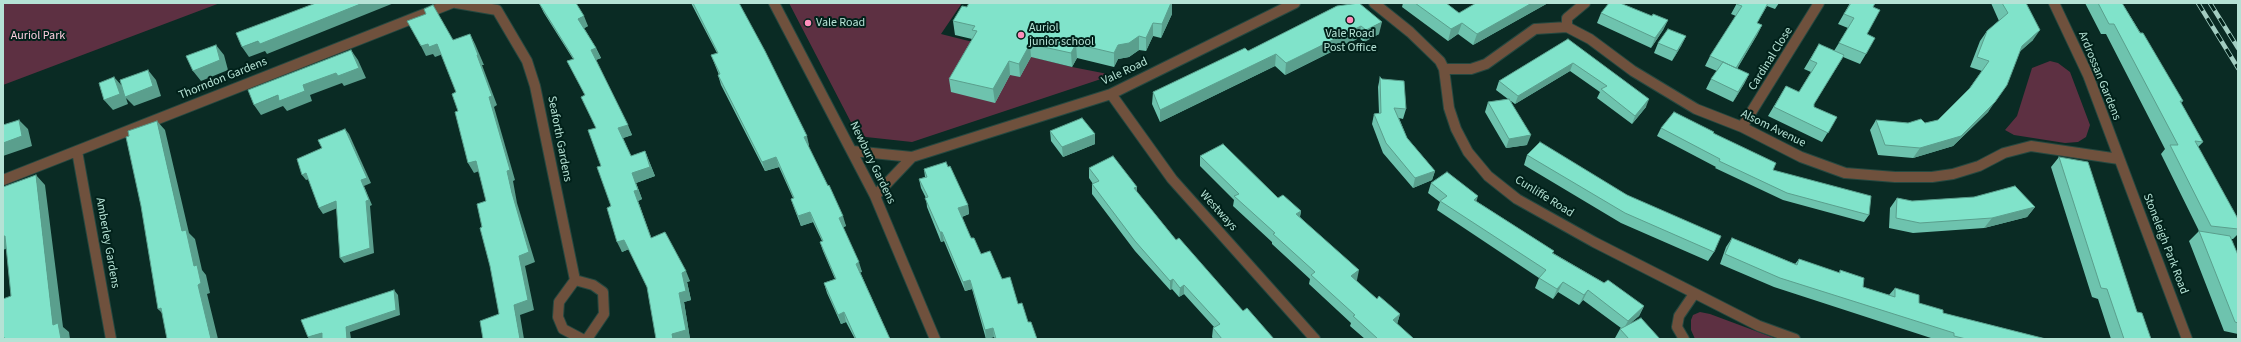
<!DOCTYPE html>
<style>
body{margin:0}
#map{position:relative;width:2241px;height:342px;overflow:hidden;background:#0a2b24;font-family:"Source Sans 3",sans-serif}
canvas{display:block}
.frame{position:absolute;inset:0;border:4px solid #b5e2d5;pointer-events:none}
</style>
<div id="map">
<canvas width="2241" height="342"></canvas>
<div class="frame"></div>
</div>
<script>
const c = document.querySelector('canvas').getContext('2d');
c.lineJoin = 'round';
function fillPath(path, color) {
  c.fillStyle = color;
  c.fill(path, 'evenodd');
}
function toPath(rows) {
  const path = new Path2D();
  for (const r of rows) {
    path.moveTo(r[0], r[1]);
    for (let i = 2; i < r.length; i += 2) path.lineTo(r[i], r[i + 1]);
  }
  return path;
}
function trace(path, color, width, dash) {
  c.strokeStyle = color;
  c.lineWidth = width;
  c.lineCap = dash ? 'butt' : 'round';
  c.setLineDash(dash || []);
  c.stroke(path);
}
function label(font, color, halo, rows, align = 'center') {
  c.font = font + ' "Source Sans 3",sans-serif';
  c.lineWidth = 4;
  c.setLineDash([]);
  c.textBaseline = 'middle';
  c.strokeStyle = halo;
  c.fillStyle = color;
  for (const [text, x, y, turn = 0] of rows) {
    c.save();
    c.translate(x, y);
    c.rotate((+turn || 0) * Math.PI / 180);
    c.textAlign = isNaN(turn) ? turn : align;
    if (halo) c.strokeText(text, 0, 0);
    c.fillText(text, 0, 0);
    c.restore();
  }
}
fillPath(toPath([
 [3,3,220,3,3,85],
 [789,3,962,3,941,34,1072,67,1113,75,912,142,866,137,856,132],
 [2050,61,2058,63,2070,72,2090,125,2086,137,2078,142,2065,143,2014,135,2005,130,2017,116,2032,68],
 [1700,312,1710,314,1777,339,1695,339,1691,330,1691,320,1693,315]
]), '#5d3042');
const minor = toPath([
 [456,3,497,10,527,61,535,86,575,280],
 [774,3,875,196,935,339],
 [1374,3,1410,32,1440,61,1444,69,1449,108,1456,129,1468,152,1488,176,1517,199,1594,242,1759,326,1795,339],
 [2054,3,2088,75,2187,339],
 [1567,27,1567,18,1585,3],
 [1444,69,1471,69,1486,64,1535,29,1567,27,1590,39,1633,71,1696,109,1742,127,1801,157,1845,173,1895,177,1932,177,1953,174,1979,166,2004,153,2031,146,2119,159],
 [1111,94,1172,179,1315,339],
 [1742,127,1819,3],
 [77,151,111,339],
 [853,151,912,157,1111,94,1295,3],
 [3,180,452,3],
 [875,196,912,157],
 [575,280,593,285,603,292,604,314,587,339],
 [575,280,559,302,558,317,563,329,582,339],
 [1684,339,1677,327,1679,316,1694,294]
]);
trace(minor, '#254840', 12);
trace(minor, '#6f513d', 10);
const rail = toPath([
 [2198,3,2238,68],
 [2210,3,2238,48]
]);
trace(rail, '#a2cdc1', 4.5);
trace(rail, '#01211a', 3, [9]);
fillPath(toPath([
 [539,3,588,26,584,28,596,48,601,58,596,60,632,135,623,138,631,156,645,151,655,176,636,183,642,199,638,201,651,238,690,281,687,282,691,300,684,302,690,339,647,287,629,249,622,252,601,166,596,128,585,95,567,61,573,59,544,13],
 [691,3,739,3,809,145,808,146,846,226,843,227,862,272,860,272,890,339,855,339,846,322,841,324,827,293,824,283,835,279,823,251,820,242,822,241,813,222,801,226,794,208,791,199,793,198,779,167,765,171,721,85,718,75,719,75,711,55,717,53],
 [969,3,1172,3,1172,14,1161,38,1153,36,1146,51,1139,50,1129,57,1118,59,1114,67,1077,58,1072,67,1031,57,1020,77,1010,75,995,103,951,92,949,79,972,39,955,35,953,21,967,7],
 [1403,3,1446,3,1459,13,1548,3,1473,45,1458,34,1448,41,1402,7],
 [1737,3,1779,3,1775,9,1767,6,1757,23,1762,25,1757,35,1737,69,1749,74,1744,84,1733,102,1706,89,1711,79,1717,71,1705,66,1710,56,1736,16,1731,14],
 [1850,3,1875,3,1873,7,1867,34,1866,54,1860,64,1843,57,1814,104,1814,107,1837,117,1822,142,1768,116,1786,86,1799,92,1811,72,1804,69,1819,44,1834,51,1848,28,1838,24],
 [1991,3,2026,3,2033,40,2020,51,1988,112,1953,146,1913,158,1878,155,1870,130,1876,120,1908,123,1925,123,1938,120,1969,89,1982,71,1970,67,1980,41,1987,31,1999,21],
 [2085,3,2122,3,2183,101,2181,103,2203,142,2198,147,2238,219,2238,234,2233,239,2231,239,2238,255,2238,334,2224,331,2189,241,2199,231,2161,154,2165,149,2106,34,2101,34],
 [1337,6,1379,34,1364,42,1359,38,1285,75,1275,66,1160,122,1152,104,1153,92,1248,51],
 [1601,13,1652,16,1668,20,1663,30,1651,48,1597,23],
 [1686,36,1681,46,1672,61,1654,53,1658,43],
 [1568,39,1646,107,1632,124,1597,98,1600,92,1570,71,1515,104,1511,101,1527,145,1506,148,1485,112,1488,102,1508,99,1496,90,1499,81],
 [1380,77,1406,109,1403,119,1399,118,1407,138,1435,171,1432,180,1413,188,1383,153,1372,124,1374,114,1379,113,1378,87],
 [1661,128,1713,133,1773,170,1869,215,1864,222,1783,200,1715,168,1716,167,1657,136],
 [1050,131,1095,134,1095,144,1063,157,1051,141],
 [1527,155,1627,195,1714,252,1708,261,1621,223,1524,165],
 [1200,156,1301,211,1300,217,1357,280,1356,281,1377,299,1400,314,1397,324,1413,339,1365,339,1350,326,1351,323,1309,284,1310,279,1272,244,1272,242,1233,206,1234,200,1200,166],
 [2059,157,2137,312,2151,339,2111,339,2098,299,2092,297,2051,167],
 [1089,168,1137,187,1137,192,1176,240,1243,311,1274,339,1213,339,1212,337,1213,328,1214,327,1184,294,1179,297,1172,289,1170,290,1135,251,1092,194,1092,184,1093,184,1089,178],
 [924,169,968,205,969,214,962,217,971,238,981,254,1002,279,1018,304,1037,339,995,339,994,337,986,339,972,289,965,291,944,241,941,242,927,207,926,198,921,188,919,179,925,177],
 [1431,183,1476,201,1554,251,1553,253,1644,306,1639,316,1630,323,1660,339,1616,339,1615,338,1620,329,1621,328,1583,300,1579,305,1558,292,1553,299,1535,288,1539,278,1437,210,1440,202,1428,193],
 [1897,198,1912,201,2035,207,2027,217,1984,228,1913,233,1889,228,1890,208],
 [1732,238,1795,264,1799,259,1839,273,1840,270,1863,287,1889,295,1895,288,1919,303,1943,313,2046,339,1934,339,1774,287,1720,264,1726,247]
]), '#6ec3ae');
fillPath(toPath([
 [363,3,394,3,267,54,265,51,249,57,242,47],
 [1171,3,1172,3,1172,14,1161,38,1162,24],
 [1532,3,1548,3,1473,45,1477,34],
 [584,16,588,26,583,29,578,19],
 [1668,20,1663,30,1651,48,1655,38],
 [1382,22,1379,34,1364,42,1366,30],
 [1153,23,1153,36,1146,51,1146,38],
 [1462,23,1458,34,1448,41,1451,29],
 [1762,25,1757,35,1731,78,1736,68],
 [1361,26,1359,38,1285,75,1286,63],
 [2040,30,2033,40,2015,56,2022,46],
 [470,34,475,44,484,65,482,65,497,105,494,107,515,180,513,181,517,203,535,262,525,266,534,310,520,315,524,339,520,339,514,305,519,256,512,193,489,97,477,55],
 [1139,36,1139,50,1129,57,1118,59,1114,67,1114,53,1118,45],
 [1686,36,1681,46,1672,61,1677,51],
 [428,44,437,44,443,54,435,57,433,54,426,56,421,46],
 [1030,44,1031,57,1020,77,1019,64],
 [1076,44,1077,58,1072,67,1071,53],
 [216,45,224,55,228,70,201,81,193,71],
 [596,48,601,58,595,60,591,50],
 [351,50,358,60,366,78,344,86,342,83,310,95,312,101,287,111,283,106,261,115,254,105,303,85],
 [1276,54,1275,66,1160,122,1160,110],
 [1009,61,1010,75,995,103,993,89],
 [1573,63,1570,71,1515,104,1518,96],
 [148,70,156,80,161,96,134,106,126,98,128,104,113,110,104,100,114,77,123,87],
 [1749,74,1744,84,1733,102,1738,92],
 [1649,99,1646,107,1632,124,1635,116],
 [1995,102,1988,112,1953,146,1913,158,1920,148],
 [19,120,28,129,32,146,3,156,3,143],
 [157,121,165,130,189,233,195,239,202,270,206,275,210,293,207,294,218,339,211,339,182,231],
 [628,125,632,135,623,138,618,128],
 [345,129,349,134,371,183,364,186,372,205,370,206,374,253,344,263,340,258,366,201],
 [1095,134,1095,144,1063,157,1062,147],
 [1531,135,1527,145,1506,148,1509,139],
 [807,136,809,145,807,146,804,137],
 [645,151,655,176,636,183,642,199,638,201,655,248,651,238,634,191,632,173],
 [776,157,779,167,765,171,762,162],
 [476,161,482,170,474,173,468,163],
 [1435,171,1432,180,1413,188,1415,178],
 [306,173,310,179,306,180,302,175],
 [36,175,45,185,63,327,69,332,70,339,61,339,53,325],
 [1137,187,1137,197,1134,188],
 [1478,196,1475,206,1474,200],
 [336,201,340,207,323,214,319,208],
 [968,205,969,214,960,217,958,208],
 [2035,207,2027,217,1984,228,1992,218],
 [1301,211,1299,220,1296,214],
 [810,212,813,222,801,226,798,216],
 [843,216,846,226,842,228,839,218],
 [940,232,942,232,944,241,941,242],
 [3,236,5,236,15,245,3,250],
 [624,240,629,249,622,252,617,242],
 [859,262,862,272,859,273,856,264],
 [1359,270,1357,280,1349,286,1351,276],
 [686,271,690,281,687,282,691,300,684,302,690,339,673,339,672,334,682,273],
 [1173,279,1172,289,1170,290,1170,281],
 [970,280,972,289,965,291,963,282],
 [1563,282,1558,292,1553,299,1557,289],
 [1184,285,1184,294,1179,297,1180,288],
 [394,290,398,295,400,315,350,332,351,339,347,339,346,327],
 [1588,290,1583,300,1579,305,1584,295],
 [1644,306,1639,316,1623,330,1628,321],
 [161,308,167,318,158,309],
 [844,312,846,322,841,324,838,315],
 [1400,314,1397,324,1393,320],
 [993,328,994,337,986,339,985,330],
 [322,333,322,339,309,339,308,337]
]), '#5a9f8d');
const building = toPath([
 [316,3,363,3,260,44,258,41,242,47,236,33,316,3],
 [539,3,576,3,584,16,578,19,596,48,591,50,628,125,618,128,631,156,645,151,650,167,632,173,638,190,634,191,651,238,665,232,686,271,682,273,686,291,679,293,686,330,672,334,673,339,656,339,647,287,624,240,617,242,607,208,611,206,597,167,601,166,588,130,596,128,581,97,585,95,567,61,574,59,539,3],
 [693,3,739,3,765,51,807,136,804,137,828,186,829,185,843,216,839,218,859,262,856,264,890,339,856,339,844,312,838,315,824,283,836,279,820,242,823,241,810,212,798,216,791,199,794,198,776,157,762,162,718,75,720,74,711,55,718,53,693,3],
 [969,3,1171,3,1162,24,1153,23,1146,38,1139,36,1129,43,1118,45,1114,53,1076,44,1071,53,1030,44,1019,64,1009,61,993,89,949,79,977,31,972,30,975,26,953,21,962,6,967,7,969,3],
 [1359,3,1382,22,1366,30,1361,26,1286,63,1276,54,1160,110,1153,92,1245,48,1248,51,1337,6,1359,3],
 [1415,3,1446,3,1459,13,1476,3,1532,3,1477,34,1462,23,1451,29,1415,3],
 [1609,3,1620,3,1652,16,1653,14,1668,20,1655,38,1601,13,1609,3],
 [1737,3,1768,3,1757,23,1762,25,1736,68,1710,56,1742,6,1736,4,1737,3],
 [1851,3,1875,3,1873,7,1880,10,1867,34,1875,38,1866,54,1839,43,1854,18,1844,14,1851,3],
 [2002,3,2026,3,2040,30,2022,46,2007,85,1995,102,1961,136,1920,148,1885,145,1876,120,1908,123,1921,119,1925,123,1938,120,1970,88,1989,61,1977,57,1987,31,2008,13,2002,3],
 [2098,3,2122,3,2140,33,2143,33,2183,101,2180,101,2203,142,2195,141,2238,219,2238,229,2211,226,2170,145,2178,145,2114,24,2109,24,2098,3],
 [433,5,453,40,470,34,478,55,477,55,492,96,489,97,510,170,507,171,512,193,529,252,519,256,528,300,514,305,520,339,483,339,480,321,499,314,490,266,480,228,482,227,477,204,486,201,476,161,468,163,455,112,458,111,452,94,456,92,437,44,429,47,428,44,421,46,407,21,426,14,424,9,433,5],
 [1668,29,1686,36,1677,51,1658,43,1668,29],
 [1568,39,1649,99,1635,116,1601,89,1607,86,1573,63,1518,96,1499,81,1568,39],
 [1819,44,1844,55,1814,104,1814,107,1837,117,1828,133,1774,107,1786,86,1799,92,1817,63,1810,60,1819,44],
 [216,45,220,60,193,71,186,56,216,45],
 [351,50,359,68,338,76,336,73,303,85,305,91,279,101,278,95,254,105,248,90,351,50],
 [1723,62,1749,74,1738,92,1711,79,1723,62],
 [148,70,153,86,125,97,120,80,148,70],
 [114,77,120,94,104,100,99,83,114,77],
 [1380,77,1382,79,1404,81,1406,109,1394,108,1407,138,1435,171,1415,178,1386,143,1374,114,1381,113,1380,77],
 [1509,99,1531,135,1509,139,1488,102,1509,99],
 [1674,112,1714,132,1713,133,1776,163,1773,170,1871,196,1869,215,1787,193,1719,161,1720,159,1661,128,1674,112],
 [1082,118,1095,134,1062,147,1050,131,1082,118],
 [19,120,22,136,3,143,3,125,19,120],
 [157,121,182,231,186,230,194,266,197,265,201,283,198,285,211,339,167,339,161,308,158,309,141,206,126,137,129,136,128,131,157,121],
 [345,129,367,178,361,180,369,200,366,201,370,248,340,258,336,201,319,208,306,173,302,175,297,159,322,148,318,140,345,129],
 [1540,142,1627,195,1721,236,1714,252,1625,213,1527,155,1540,142],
 [1223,144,1278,198,1283,195,1301,211,1296,214,1359,270,1351,276,1377,299,1379,296,1400,314,1393,320,1413,338,1412,339,1378,339,1353,316,1355,315,1311,275,1315,272,1273,234,1275,233,1234,196,1239,194,1200,156,1223,144],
 [1113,156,1137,187,1134,188,1176,240,1179,238,1243,311,1247,308,1274,339,1222,339,1213,328,1220,324,1184,285,1180,288,1173,279,1170,281,1135,241,1092,184,1099,181,1089,168,1113,156],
 [2059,157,2088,162,2137,312,2142,313,2151,339,2124,339,2107,289,2101,288,2059,157],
 [946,162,948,167,950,166,968,205,958,208,971,238,974,238,981,254,990,251,1002,279,1010,277,1018,304,1022,303,1028,322,1031,322,1037,339,996,339,993,328,985,330,970,280,963,282,942,232,940,232,925,198,928,197,919,179,927,177,924,169,946,162],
 [1447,172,1478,196,1474,200,1554,251,1552,253,1604,283,1608,280,1644,306,1628,321,1588,290,1584,295,1563,282,1557,289,1539,278,1546,270,1440,201,1447,196,1431,183,1447,172],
 [36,175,53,325,58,323,61,339,4,339,4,337,3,338,3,299,11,296,5,236,3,236,3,187,36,175],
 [2015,186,2035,207,1992,218,1920,223,1896,218,1897,198,1912,201,1974,197,2015,186],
 [2199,231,2230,236,2238,255,2238,323,2235,322,2199,231],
 [1732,238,1797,265,1799,259,1840,273,1840,270,1864,278,1863,287,1895,297,1895,288,1919,295,1919,303,1943,310,1943,313,2046,339,1966,339,1954,336,1954,333,1780,278,1725,254,1732,238],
 [394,290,396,310,346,327,347,339,322,339,322,333,308,337,301,320,394,290],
 [1641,318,1660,339,1629,339,1620,329,1641,318]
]);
fillPath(building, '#80e3ca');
trace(building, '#5a9f8d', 1);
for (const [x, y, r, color] of [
 [1350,20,4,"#fe8ebb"],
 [808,23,4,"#fe8ebb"],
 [1021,35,4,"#fe8ebb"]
]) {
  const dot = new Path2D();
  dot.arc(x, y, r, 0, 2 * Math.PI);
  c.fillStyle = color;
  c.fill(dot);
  trace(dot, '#01211a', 1.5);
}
label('12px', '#b5e2d5', '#01211a', [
 ["Vale Road",816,23],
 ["Auriol",1029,28],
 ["junior school",1029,42],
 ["Vale Road",1350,34,"center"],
 ["Post Office",1350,48,"center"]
], 'left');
label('12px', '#fbccdd', '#01211a', [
 ["Auriol Park",38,36]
]);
label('12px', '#b5e2d5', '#01211a', [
 ["Cardinal Close",1771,59,-58],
 ["Vale Road",1125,72,-25],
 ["Ardrossan Gardens",2099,76,68],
 ["Thorndon Gardens",223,79,-22],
 ["Alsom Avenue",1773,129,26],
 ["Seaforth Gardens",559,139,79],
 ["Newbury Gardens",872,163,64],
 ["Cunliffe Road",1544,197,32],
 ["Westways",1218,211,48],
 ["Amberley Gardens",107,243,80],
 ["Stoneleigh Park Road",2165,244,69]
]);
</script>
